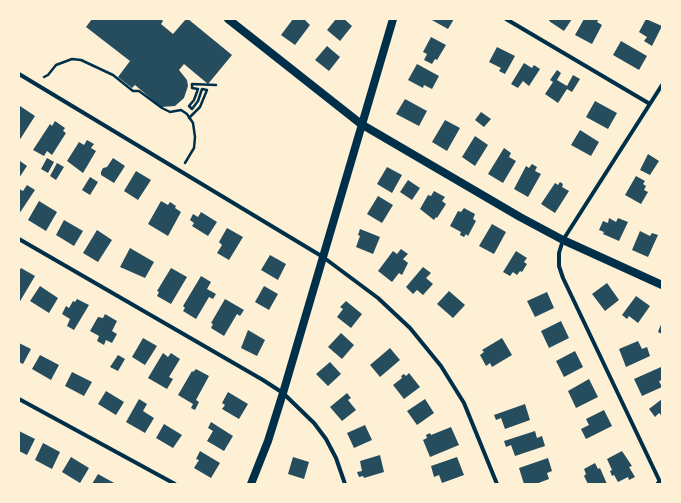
<!DOCTYPE html>
<style>
body{margin:0}
#map{position:relative;width:681px;height:503px;overflow:hidden;background:#fdf0d5;font-family:Montserrat,sans-serif}
canvas{display:block}
.frame{position:absolute;inset:0;border:20px solid #fdf0d5;pointer-events:none}
</style>
<div id="map">
<canvas width="681" height="503"></canvas>
<div class="frame"></div>
</div>
<script>
const c = document.querySelector('canvas').getContext('2d');
c.lineJoin = 'round';
function fillPath(path, color) {
  c.fillStyle = color;
  c.fill(path, 'evenodd');
}
function toPath(rows) {
  const path = new Path2D();
  for (const r of rows) {
    path.moveTo(r[0], r[1]);
    for (let i = 2; i < r.length; i += 2) path.lineTo(r[i], r[i + 1]);
  }
  return path;
}
function trace(path, color, width, dash) {
  c.strokeStyle = color;
  c.lineWidth = width;
  c.lineCap = dash ? 'butt' : 'round';
  c.setLineDash(dash || []);
  c.stroke(path);
}
fillPath(toPath([
 [92,19,161,19,163,21,161,24,173,34,186,19,188,19,232,55,208,84,184,64,179,70,187,80,188,86,184,98,175,106,161,107,135,85,132,88,118,77,130,61,86,27],
 [293,19,304,19,310,25,295,45,281,35],
 [336,19,344,19,352,26,340,41,327,30],
 [430,19,454,19,448,29],
 [550,19,572,19,564,31,549,21],
 [584,19,599,19,597,22,602,25,592,44,575,35],
 [646,19,662,26,652,46,644,41,647,37,639,32],
 [431,37,446,45,437,60,435,59,432,64,424,60,427,54,423,52],
 [621,41,647,56,639,70,613,55],
 [327,46,340,57,329,71,315,60],
 [497,47,515,56,505,74,499,71,501,68,489,62],
 [524,63,532,68,534,65,540,69,529,86,523,81,518,88,511,84],
 [417,64,439,76,432,89,424,85,423,88,408,80],
 [557,70,561,73,557,80,567,86,573,75,580,79,572,92,567,89,558,103,545,94,553,82,550,80],
 [405,99,427,111,419,126,396,114],
 [595,101,617,113,608,129,586,117],
 [20,106,35,116,19,141,19,108],
 [481,112,491,119,484,127,475,120],
 [445,120,460,128,447,151,432,142],
 [55,121,65,128,63,131,66,133,52,155,47,151,44,156,33,150,50,124,52,126],
 [580,130,599,142,591,156,571,145],
 [475,136,488,145,475,166,462,157],
 [87,140,94,144,91,148,96,151,83,173,67,161,79,142,84,145],
 [504,148,511,153,509,157,516,161,503,183,488,174],
 [648,154,659,161,650,175,640,170],
 [47,158,54,162,48,173,41,169],
 [113,158,125,166,114,183,101,175,101,172,103,168,107,167],
 [20,161,27,166,19,178,19,162],
 [57,163,64,167,56,180,50,176],
 [532,164,537,167,535,171,541,174,528,197,514,189,526,166,529,168],
 [387,167,402,175,392,193,377,184],
 [136,171,151,180,138,200,124,191],
 [636,176,645,181,643,184,646,186,644,190,648,192,641,204,625,195],
 [90,177,98,182,90,195,82,190],
 [408,180,420,188,412,200,400,192],
 [560,182,563,184,562,187,569,191,555,213,541,204,555,183,558,185],
 [27,185,35,190,19,214,19,189,23,191],
 [434,191,445,197,442,201,446,204,437,218,436,217,434,220,420,209,428,195,431,196],
 [378,196,393,205,382,223,367,214],
 [39,201,57,212,46,231,28,220],
 [161,201,168,205,170,202,176,206,175,208,181,212,168,236,148,224],
 [464,208,475,214,473,219,476,221,468,236,466,234,464,237,460,235,461,232,450,226,458,211,461,212],
 [201,212,217,222,208,236,192,226,194,223,190,220,193,214,198,217],
 [609,218,616,222,618,218,628,222,619,241,603,234,604,232,599,230,603,221,608,223],
 [64,220,83,231,74,246,56,235],
 [492,224,506,232,494,254,479,246],
 [227,228,243,237,229,260,217,253,222,245,219,242],
 [360,229,380,237,373,254,356,247,360,236,358,235],
 [97,230,112,240,98,262,83,253],
 [640,231,650,236,652,233,658,235,648,257,632,250],
 [130,248,154,262,145,278,120,267],
 [401,249,408,254,403,259,408,263,402,275,399,273,392,282,378,271,393,251,397,254],
 [516,251,527,258,524,262,527,264,522,272,520,271,517,275,513,272,510,276,503,272],
 [270,255,286,264,278,280,261,270],
 [423,267,431,273,426,278,433,284,423,295,417,290,413,294,406,287],
 [21,268,35,276,19,303,19,271],
 [171,268,187,277,171,304,157,296,159,292,157,291],
 [201,276,211,282,207,289,216,294,213,299,209,297,196,319,183,311,185,308,183,306],
 [607,283,619,300,605,311,592,294],
 [40,286,58,298,49,313,30,301],
 [264,286,278,294,269,310,255,302],
 [449,291,465,305,453,318,437,304],
 [547,292,554,308,535,317,527,301],
 [636,296,650,306,638,323,629,316,627,319,622,315],
 [77,299,89,305,74,330,67,326,70,319,62,314,66,306,69,308,73,301,75,302],
 [225,299,244,310,240,316,237,314,224,336,211,328,213,324,211,323],
 [346,301,362,314,351,328,337,317,343,309,340,307],
 [105,314,117,321,112,331,117,334,112,343,106,340,104,345,97,341,99,336,90,331,98,317,103,318],
 [561,321,569,338,549,348,541,331],
 [662,322,662,334,658,332],
 [248,330,265,340,257,356,241,348],
 [341,333,354,345,342,359,328,347],
 [143,338,157,346,145,365,132,357],
 [502,338,512,355,492,367,490,363,486,366,480,355,484,352,482,350],
 [638,341,642,349,647,347,650,356,626,367,619,349],
 [19,343,31,349,23,364,19,362],
 [390,348,400,360,380,377,370,365],
 [575,351,583,367,564,377,556,361],
 [163,353,168,357,171,353,180,359,169,377,173,379,167,389,148,378],
 [40,355,59,365,51,380,32,369],
 [118,355,125,359,118,371,110,367],
 [330,362,341,374,328,386,316,374],
 [661,367,662,380,659,381,662,387,642,396,634,379],
 [196,369,209,376,196,400,199,402,195,410,191,408,193,404,178,395,192,371,193,372],
 [72,372,92,382,84,396,65,386],
 [409,373,420,387,404,399,393,385,402,378,401,376,404,374,406,376],
 [589,379,598,397,576,408,568,391],
 [106,391,124,402,116,415,98,404],
 [228,392,248,404,239,419,222,409,225,405,222,403],
 [347,393,351,398,348,400,356,410,342,421,330,407],
 [139,399,147,404,143,411,154,418,145,433,126,422],
 [425,399,434,413,417,425,407,411],
 [662,399,662,416,659,413,655,417,649,409],
 [525,404,530,420,505,429,501,418,496,420,494,415],
 [604,410,612,426,586,439,581,429,589,425,586,419],
 [211,422,233,436,224,451,207,441,213,431,208,428],
 [164,424,182,435,173,448,156,438],
 [365,425,372,440,354,448,347,433],
 [451,427,459,445,430,457,423,440,427,438,426,435,430,433,431,435],
 [19,431,35,439,27,455,19,451],
 [535,431,537,438,542,436,545,446,515,456,511,445,506,447,504,441],
 [43,443,60,452,52,469,35,460],
 [200,451,220,463,211,478,194,468,199,460,196,459],
 [622,451,632,466,629,467,635,477,629,480,628,477,618,482,614,475,612,476,610,471,612,470,607,459],
 [380,455,384,472,364,478,363,476,359,477,357,472,362,471,360,461],
 [71,457,89,468,80,483,62,472],
 [293,457,309,462,304,479,288,474],
 [457,457,464,475,442,483,439,475,434,477,431,466],
 [548,458,552,471,547,473,549,479,536,484,524,484,519,468],
 [595,463,598,469,600,468,607,484,588,484,584,476,586,474,584,469],
 [98,474,116,484,92,484]
]), '#264d5e');
trace(toPath([
 [44,77,48,75,56,65,72,59,81,60,113,75,133,91,139,91,162,108,170,112,181,110,187,114,193,123,195,137,194,148,185,163],
 [189,118,200,107,207,90,202,89,198,101,192,109,189,106,194,100,198,89,192,88,192,84,216,85]
]), '#003049', 2.5);
trace(toPath([
 [506,19,650,104],
 [19,74,323,257,378,298,410,328,441,366,464,403,497,484],
 [19,239,263,380,283,393,314,423,326,439,336,458,345,484],
 [19,399,175,484],
 [661,484,563,278,559,266,559,253,563,240,662,85]
]), '#003049', 4);
trace(toPath([
 [228,19,361,124,520,217,563,240,662,285],
 [251,484,268,441,283,393,393,19],
 [660,484,662,483]
]), '#003049', 8);
</script>
